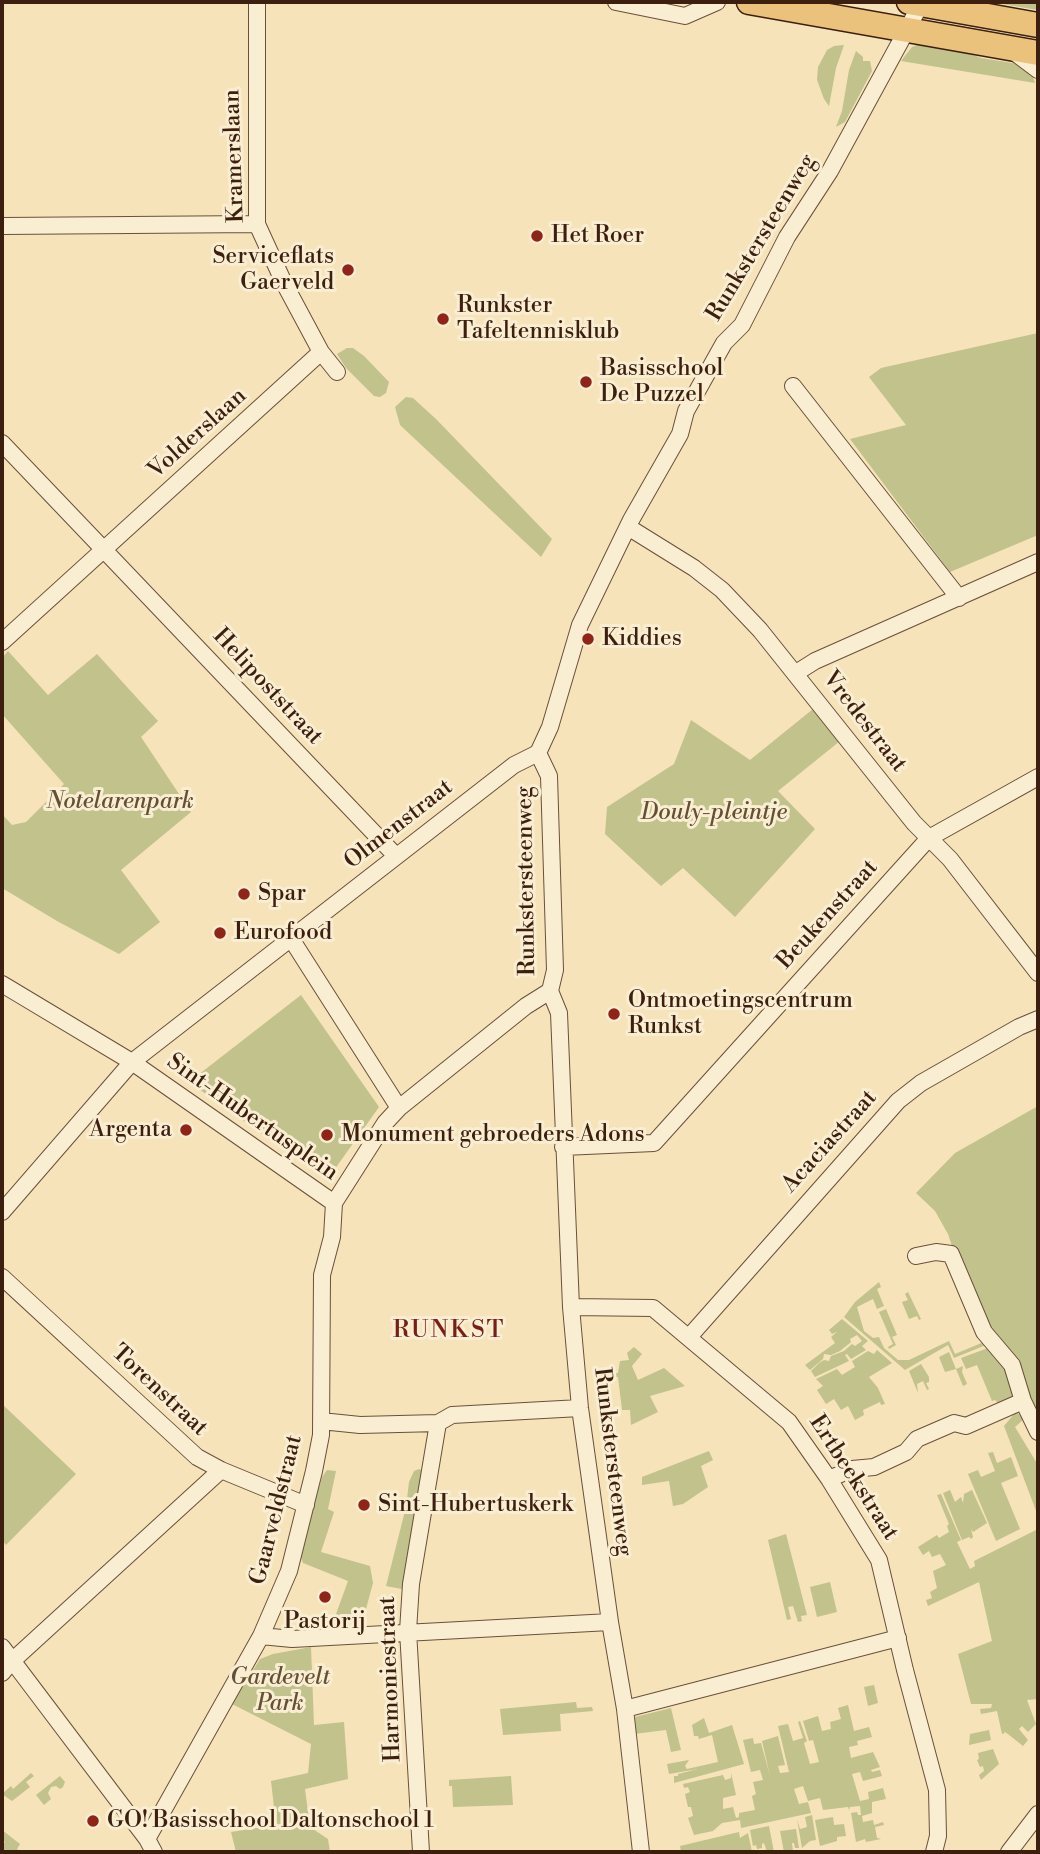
<!DOCTYPE html>
<style>
body{margin:0}
#map{position:relative;width:1040px;height:1854px;overflow:hidden;background:#f6e3b9;font-family:"Libre Bodoni",serif}
canvas{display:block}
.frame{position:absolute;inset:0;border:4px solid #3c1f0f;pointer-events:none}
</style>
<div id="map">
<canvas width="1040" height="1854"></canvas>
<div class="frame"></div>
</div>
<script>
const c = document.querySelector('canvas').getContext('2d');
c.lineJoin = 'round';
function fillPath(path, color) {
  c.fillStyle = color;
  c.fill(path, 'evenodd');
}
function toPath(rows) {
  const path = new Path2D();
  for (const r of rows) {
    path.moveTo(r[0], r[1]);
    for (let i = 2; i < r.length; i += 2) path.lineTo(r[i], r[i + 1]);
  }
  return path;
}
function trace(path, color, width, dash) {
  c.strokeStyle = color;
  c.lineWidth = width;
  c.lineCap = dash ? 'butt' : 'round';
  c.setLineDash(dash || []);
  c.stroke(path);
}
function label(font, color, halo, rows, align = 'center') {
  c.font = font + ' "Libre Bodoni",serif';
  c.lineWidth = 6;
  c.setLineDash([]);
  c.textBaseline = 'middle';
  c.strokeStyle = halo;
  c.fillStyle = color;
  for (const [text, x, y, turn = 0] of rows) {
    c.save();
    c.translate(x, y);
    c.rotate((+turn || 0) * Math.PI / 180);
    c.textAlign = isNaN(turn) ? turn : align;
    if (halo) c.strokeText(text, 0, 0);
    c.fillText(text, 0, 0);
    c.restore();
  }
}
fillPath(toPath([
 [990,2,1038,2,1038,10],
 [922,43,954,47,981,58,1019,64,1032,73,1035,83,901,61,912,47],
 [844,45,836,68,829,106,824,99,817,80,818,67,827,50,834,46],
 [856,51,863,57,863,61,870,61,872,71,845,122,836,127,842,111,849,70],
 [1038,333,1038,535,950,572,850,439,906,425,869,377,881,368],
 [347,348,353,348,364,356,389,382,386,393,380,397,374,396,346,368,337,354],
 [406,397,413,398,436,419,552,539,541,557,400,425,395,407],
 [8,651,48,695,97,654,158,721,141,737,191,812,121,870,160,922,119,954,57,921,2,888,2,814,12,825,26,822,64,784,2,714,2,658],
 [813,709,840,741,778,791,815,829,735,917,683,868,661,886,605,834,607,807,674,764,691,720,750,760],
 [301,995,379,1107,327,1180,189,1082],
 [1038,1106,1038,1428,986,1331,958,1264,948,1234,935,1211,916,1193,955,1153],
 [879,1282,881,1287,877,1289,884,1306,877,1309,873,1299,857,1307,864,1331,873,1338,879,1337,884,1348,898,1360,909,1360,949,1341,955,1354,984,1342,986,1345,954,1358,948,1345,905,1370,844,1317,855,1302],
 [908,1292,921,1319,919,1320,917,1316,909,1319,902,1302,908,1300,905,1294],
 [886,1309,897,1335,892,1337,896,1345,889,1349,888,1347,893,1344,879,1312],
 [842,1319,868,1341,862,1346,866,1350,851,1359,847,1354,845,1355,849,1361,815,1377,811,1371,819,1363,824,1360,829,1361,831,1356,844,1351,852,1344,855,1346,862,1341,857,1335,850,1339,851,1342,840,1351,831,1355,824,1354,823,1359,810,1370,805,1365,835,1343,831,1337,837,1332,832,1334,829,1330],
 [634,1347,642,1354,632,1366,638,1380,664,1368,685,1386,650,1396,658,1412,631,1425,630,1410,622,1410,618,1377,609,1377,608,1374,618,1373,620,1361,629,1360,627,1353],
 [988,1348,1001,1356,1016,1391,1005,1407,1001,1406,995,1400,992,1401,977,1365,966,1369,961,1358],
 [877,1350,892,1363,869,1377,878,1388,885,1404,881,1405,880,1402,863,1410,864,1415,855,1420,848,1406,841,1410,834,1399,826,1404,817,1390,823,1386,816,1379,837,1369,842,1375,855,1367,852,1361,868,1351,874,1354],
 [949,1352,956,1369,963,1366,962,1372,967,1384,963,1386,956,1369,945,1372,939,1357],
 [921,1364,929,1377,929,1382,926,1383,929,1389,927,1390,923,1381,917,1384,918,1393,909,1371],
 [2,1404,76,1474,6,1545,2,1540],
 [1018,1413,1024,1419,1015,1427,1038,1465,1038,1516,1004,1426,1014,1414],
 [709,1451,713,1460,701,1466,708,1487,683,1504,673,1506,669,1481,642,1485,642,1477],
 [993,1452,997,1463,1011,1457,1018,1476,1001,1483,1020,1529,996,1541,968,1474,978,1470,981,1477,995,1471,988,1453],
 [419,1469,427,1473,407,1590,386,1586,406,1507,409,1482,414,1471],
 [327,1470,336,1471,328,1509,334,1512,321,1552,370,1566,373,1583,363,1620,332,1625,348,1581,303,1563,300,1556,322,1477],
 [950,1490,955,1502,961,1497,963,1503,964,1494,972,1490,987,1523,973,1532,971,1529,973,1537,971,1539,969,1537,962,1540,943,1493],
 [941,1494,961,1540,957,1542,970,1569,975,1566,974,1561,1038,1529,1038,1699,1027,1700,1036,1724,1028,1732,1022,1726,1019,1729,1028,1740,1023,1746,1004,1731,1005,1733,1002,1734,997,1711,981,1714,980,1709,991,1708,992,1704,971,1704,958,1654,992,1641,979,1582,928,1606,926,1600,932,1598,930,1592,937,1588,933,1571,946,1565,940,1554,932,1557,929,1551,923,1555,918,1547,937,1535,939,1538,949,1532,947,1526,949,1524,937,1495],
 [786,1534,807,1615,801,1616,802,1621,798,1622,793,1606,788,1607,791,1619,787,1620,768,1540],
 [830,1582,837,1612,817,1617,810,1587],
 [311,1647,314,1725,344,1722,348,1779,305,1789,310,1827,328,1839,330,1852,236,1852,231,1832,276,1825,271,1781,308,1773,311,1744,232,1704,260,1659,273,1654],
 [874,1685,878,1703,868,1706,864,1687],
 [576,1702,577,1708,592,1707,593,1711,560,1714,561,1731,503,1735,500,1709],
 [848,1705,854,1731,869,1727,872,1737,857,1741,858,1745,849,1747,851,1758,873,1752,880,1767,871,1770,872,1772,880,1770,882,1776,863,1781,860,1772,852,1774,860,1801,869,1799,868,1792,883,1788,886,1799,872,1802,872,1813,862,1816,863,1822,873,1820,874,1825,883,1822,884,1825,875,1827,877,1838,881,1839,866,1842,865,1839,856,1842,851,1813,857,1812,858,1815,861,1815,860,1806,850,1807,849,1810,848,1807,823,1810,820,1798,808,1801,803,1786,794,1789,799,1804,808,1802,811,1813,741,1828,740,1820,722,1823,713,1831,694,1835,688,1818,693,1816,691,1807,688,1807,685,1794,690,1792,688,1787,684,1788,683,1784,723,1775,725,1780,731,1778,731,1773,736,1795,723,1798,723,1809,733,1807,736,1818,739,1817,739,1813,755,1810,752,1796,756,1794,753,1782,763,1780,760,1770,751,1772,743,1740,753,1738,754,1744,761,1743,770,1776,762,1741,778,1736,785,1765,778,1766,780,1773,789,1772,778,1726,788,1724,793,1741,803,1738,798,1722,800,1721,807,1741,804,1743,810,1764,819,1762,813,1740,809,1741,803,1721,818,1716,822,1731,831,1729,830,1722,841,1719,838,1708],
 [671,1708,681,1750,671,1752,666,1730,634,1734,633,1721,635,1717],
 [704,1718,709,1733,732,1725,744,1764,674,1783,674,1776,678,1776,678,1774,698,1769,669,1774,667,1764,689,1760,685,1766,687,1769,718,1762,712,1735,699,1739,698,1736,694,1736,692,1725],
 [989,1730,991,1740,969,1745,970,1734],
 [993,1749,999,1764,981,1780,979,1775,984,1771,983,1766,980,1767,977,1760,979,1759,978,1753],
 [31,1773,34,1776,26,1782,30,1787,12,1801,2,1794,11,1786,13,1789],
 [60,1776,65,1782,63,1787,60,1789,56,1786,51,1787,48,1793,51,1799,44,1805,36,1795],
 [511,1776,513,1805,453,1807,452,1786,449,1786,449,1780],
 [812,1815,816,1840,810,1841,802,1848,797,1819,800,1829,807,1827,805,1817],
 [833,1817,834,1825,844,1824,846,1836,837,1837,837,1841,820,1846,815,1820],
 [769,1826,774,1852,767,1852,764,1843,762,1844,762,1848,757,1849,756,1845,753,1846,750,1830],
 [796,1829,799,1848,795,1848,794,1843,792,1843,793,1852,784,1852,780,1831],
 [2,1830,20,1844,17,1849,21,1852,2,1852,2,1845,5,1842,2,1838],
 [739,1832,740,1838,748,1833,752,1852,681,1852,680,1846]
]), '#c1c28c');
const minor = toPath([
 [257,2,257,224,284,283,321,352,337,372],
 [616,2,685,16,717,2],
 [1014,52,1038,70],
 [2,226,257,224],
 [793,386,959,598],
 [2,443,396,856],
 [628,527,694,568,722,590,760,630,914,823,950,859,1038,973],
 [2,642,321,352],
 [796,673,815,661,1038,562],
 [538,753,549,776,555,970,550,991,559,1013,571,1307,580,1408,610,1622,625,1709,641,1852],
 [538,753,550,727,580,625,631,520,680,434,686,411,724,343,742,325,787,237,830,171,922,2],
 [290,937,399,1108],
 [2,984,132,1062,334,1203],
 [563,1147,654,1143,929,838,1038,777],
 [2,1212,132,1062,514,765,538,753],
 [916,1256,936,1252,951,1254,984,1332,1012,1365,1023,1401,1038,1432],
 [2,1277,197,1457,221,1470,306,1505],
 [571,1307,653,1308,789,1422,829,1479,879,1560,905,1670,937,1790,938,1836,934,1852],
 [689,1337,898,1101,921,1083,1019,1027,1038,1019],
 [321,1421,360,1425,438,1423,452,1415,580,1408],
 [829,1479,852,1469,874,1467,906,1452,917,1439,954,1423,966,1426,1023,1401],
 [261,1636,292,1639,610,1622],
 [2,1647,147,1839,154,1852],
 [2,1673,11,1662,221,1470],
 [625,1709,898,1638],
 [147,1839,261,1636,289,1571,314,1471,321,1435,322,1275,332,1237,334,1203,385,1123,399,1108,526,1006,550,991],
 [421,1852,408,1631,411,1584,438,1423],
 [1009,1852,1038,1814]
]);
const highway = toPath([
 [749,2,1038,53],
 [909,2,1038,25]
]);
trace(minor, '#6a503a', 18);
trace(highway, '#3c1f0f', 27);
trace(minor, '#f9edd2', 16);
trace(highway, '#ebc27c', 24);
for (const [x, y, r, color] of [
 [537,236,7,"#8f2418"],
 [348,270,7,"#8f2418"],
 [443,319,7,"#8f2418"],
 [586,382,7,"#8f2418"],
 [588,639,7,"#8f2418"],
 [244,894,7,"#8f2418"],
 [220,933,7,"#8f2418"],
 [614,1014,7,"#8f2418"],
 [186,1130,7,"#8f2418"],
 [327,1135,7,"#8f2418"],
 [364,1505,7,"#8f2418"],
 [325,1597,7,"#8f2418"],
 [93,1821,7,"#8f2418"]
]) {
  const dot = new Path2D();
  dot.arc(x, y, r, 0, 2 * Math.PI);
  c.fillStyle = color;
  c.fill(dot);
  trace(dot, '#f9edd2', 2.5);
}
label('23px', '#3c1f0f', '#f9edd2', [
 ["Kramerslaan",235,156,-92],
 ["Runkstersteenweg",762,238,-59],
 ["Volderslaan",198,434,-42],
 ["Helipoststraat",267,687,47],
 ["Vredestraat",864,722,52],
 ["Olmenstraat",399,825,-38],
 ["Runkstersteenweg",527,881,-91],
 ["Beukenstraat",828,915,-48],
 ["Sint-Hubertusplein",252,1118,35],
 ["Acaciastraat",830,1142,-48],
 ["Torenstraat",159,1391,43],
 ["Runkstersteenweg",612,1462,83],
 ["Ertbeekstraat",853,1478,57],
 ["Gaarveldstraat",277,1510,-76],
 ["Harmoniestraat",391,1679,-92]
]);
label('23px', '#3c1f0f', '#f9edd2', [
 ["Het Roer",551,236],
 ["Serviceflats",334,257,"right"],
 ["Gaerveld",334,283,"right"],
 ["Runkster",457,306],
 ["Tafeltennisklub",457,332],
 ["Basisschool",600,369],
 ["De Puzzel",600,395],
 ["Kiddies",602,639],
 ["Spar",258,894],
 ["Eurofood",234,933],
 ["Ontmoetingscentrum",628,1001],
 ["Runkst",628,1027],
 ["Argenta",172,1130,"right"],
 ["Monument gebroeders Adons",341,1135],
 ["Sint-Hubertuskerk",378,1505],
 ["Pastorij",325,1622,"center"],
 ["GO! Basisschool Daltonschool 1",107,1821]
], 'left');
label('italic 23px', '#645034', '#f9edd2', [
 ["Notelarenpark",120,802],
 ["Douly-pleintje",714,813],
 ["Gardevelt",280,1678],
 ["Park",280,1704]
]);
c.letterSpacing = '2px';
label('24px', '#7a1f14', '#f9edd2', [
 ["RUNKST",449,1331]
]);
c.letterSpacing = '0px';
</script>
